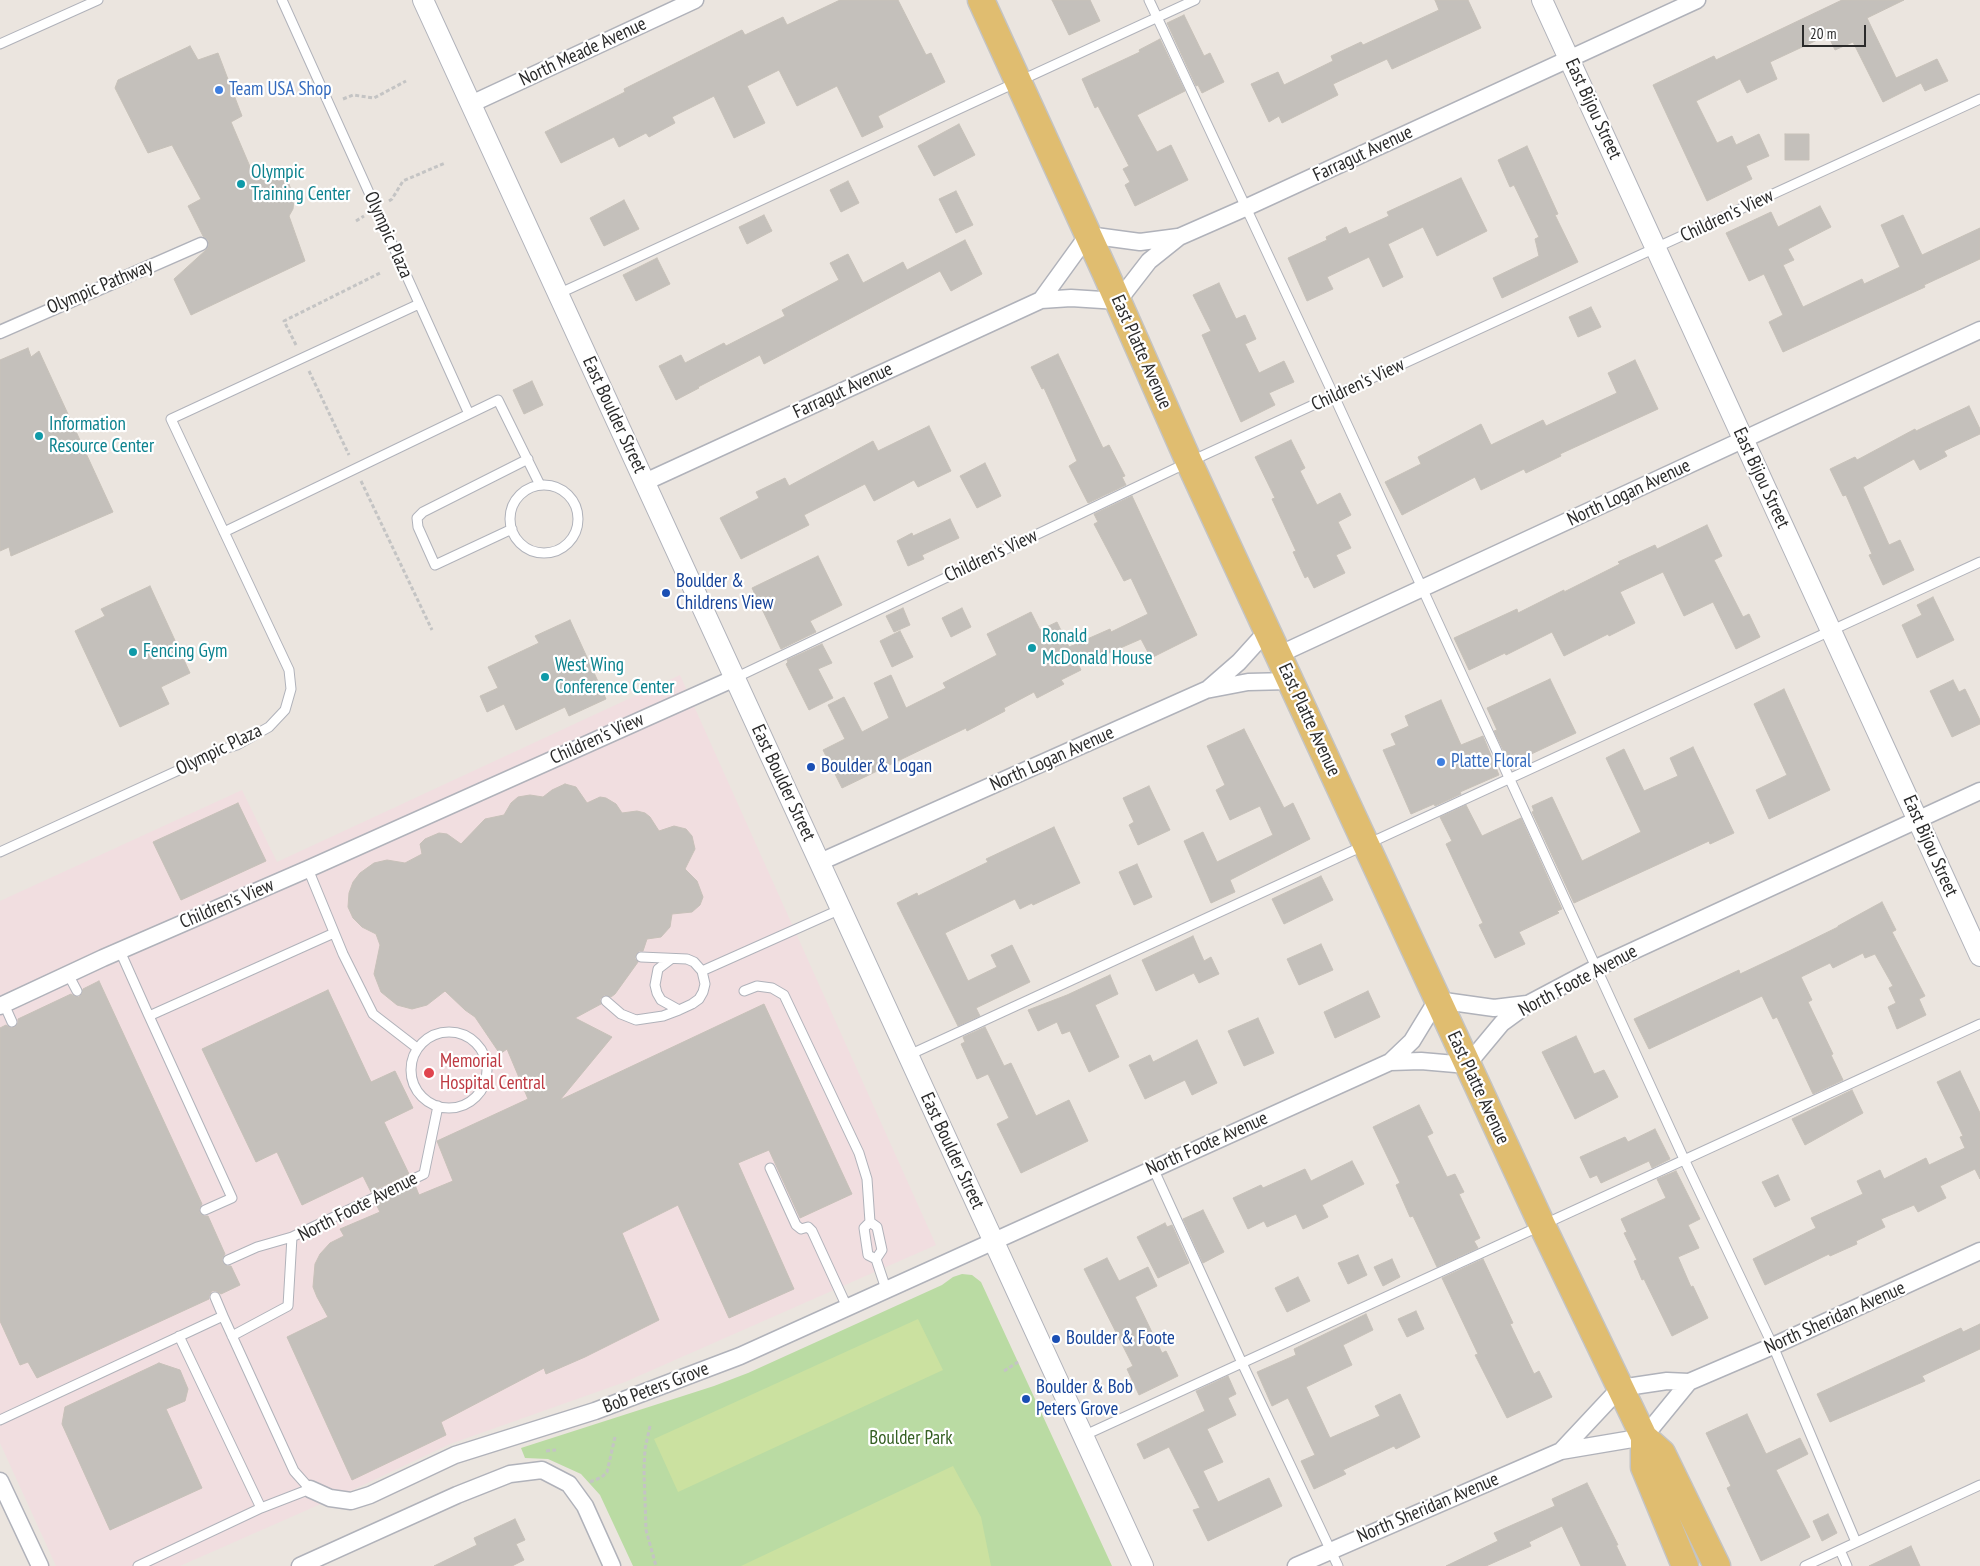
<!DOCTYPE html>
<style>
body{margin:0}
#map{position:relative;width:1980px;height:1566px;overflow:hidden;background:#ebe5df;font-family:"PT Sans Narrow",sans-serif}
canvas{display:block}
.scale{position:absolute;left:1802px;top:25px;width:64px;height:22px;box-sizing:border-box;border:2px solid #2b2b2b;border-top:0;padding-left:6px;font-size:15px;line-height:18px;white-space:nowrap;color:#2b2b2b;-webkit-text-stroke:4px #fff;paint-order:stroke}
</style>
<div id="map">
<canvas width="1980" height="1566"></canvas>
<div class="scale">20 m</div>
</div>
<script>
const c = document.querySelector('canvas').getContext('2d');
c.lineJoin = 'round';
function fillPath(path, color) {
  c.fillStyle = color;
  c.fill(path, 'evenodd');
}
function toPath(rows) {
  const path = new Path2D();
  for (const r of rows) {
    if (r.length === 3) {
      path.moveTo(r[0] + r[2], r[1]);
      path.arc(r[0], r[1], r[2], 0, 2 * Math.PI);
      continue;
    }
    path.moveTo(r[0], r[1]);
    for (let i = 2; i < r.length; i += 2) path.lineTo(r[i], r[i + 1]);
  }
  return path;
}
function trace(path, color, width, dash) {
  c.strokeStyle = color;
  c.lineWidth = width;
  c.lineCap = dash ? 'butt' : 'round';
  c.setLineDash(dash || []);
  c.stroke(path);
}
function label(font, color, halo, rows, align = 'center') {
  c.font = font + ' "PT Sans Narrow",sans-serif';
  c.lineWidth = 4.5;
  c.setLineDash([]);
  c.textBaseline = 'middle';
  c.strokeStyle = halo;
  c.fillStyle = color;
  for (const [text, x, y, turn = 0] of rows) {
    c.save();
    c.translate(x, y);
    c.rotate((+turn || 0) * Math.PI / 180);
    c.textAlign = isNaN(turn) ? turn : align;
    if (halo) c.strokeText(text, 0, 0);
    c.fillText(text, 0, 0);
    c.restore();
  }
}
fillPath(toPath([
 [680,675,936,1245,625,1382,450,1444,357,1488,180,1566,56,1566,0,1443,0,901,242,790,277,862]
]), '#f1dee0');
fillPath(toPath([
 [962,1274,972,1275,981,1282,1112,1566,633,1566,600,1495,581,1474,548,1459,525,1458,521,1448,714,1386,748,1373,942,1285,953,1277]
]), '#badba3');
fillPath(toPath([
 [918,1319,943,1370,678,1492,654,1439],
 [953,1466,981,1517,991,1566,741,1566]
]), '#cbe1a0');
const building = toPath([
 [840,0,898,0,926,55,931,53,945,82,878,116,883,127,862,137,837,86,797,106,779,70,747,86,765,123,734,138,714,96,672,117,675,123,649,137,646,133,619,147,614,137,561,163,545,132,625,92,624,89,742,30,745,35,783,17,787,25,840,0],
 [1052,0,1090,0,1100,21,1069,35,1052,0],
 [1435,0,1468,0,1481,28,1392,69,1387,59,1333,84,1338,95,1282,123,1279,116,1269,122,1251,84,1278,72,1284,85,1333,61,1331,56,1361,42,1363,45,1439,10,1435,0],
 [1842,0,1904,0,1867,18,1896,78,1937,59,1948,81,1925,91,1921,83,1883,102,1853,42,1835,50,1828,35,1770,62,1777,79,1747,93,1740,79,1696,101,1717,143,1732,136,1736,145,1759,134,1769,156,1746,166,1752,179,1707,201,1653,85,1714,56,1716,60,1842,0],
 [1184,15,1204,56,1210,53,1224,82,1202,93,1198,85,1196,86,1167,23,1184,15],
 [1160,39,1185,91,1137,115,1157,152,1171,145,1188,180,1135,206,1125,185,1130,182,1123,169,1129,166,1098,106,1095,108,1082,79,1140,52,1139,50,1160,39],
 [190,46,198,60,218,53,242,116,231,122,254,176,277,168,287,178,294,199,293,209,289,216,305,261,191,315,174,279,207,249,209,245,208,240,203,236,188,206,201,199,172,145,148,153,115,88,118,80,190,46],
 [959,124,975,155,934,176,918,146,959,124],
 [1785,134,1809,134,1809,160,1785,160,1785,134],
 [1527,146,1558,214,1555,215,1578,262,1502,298,1493,278,1539,256,1535,239,1539,237,1514,185,1510,187,1498,160,1527,146],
 [1461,178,1487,231,1437,256,1423,227,1388,244,1403,277,1383,287,1369,257,1327,277,1333,289,1307,301,1288,258,1327,240,1326,237,1346,227,1349,234,1389,216,1387,212,1461,178],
 [848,181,859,203,841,212,830,190,848,181],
 [956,191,973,225,956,233,939,199,956,191],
 [624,200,639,229,604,246,590,218,624,200],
 [1820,206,1831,227,1788,249,1794,260,1783,265,1803,307,1862,279,1864,284,1900,267,1881,225,1903,215,1922,255,1980,228,1980,259,1924,285,1925,287,1783,352,1769,322,1783,315,1764,274,1749,281,1726,233,1771,212,1778,227,1820,206],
 [764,215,772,231,747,244,739,227,764,215],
 [965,240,982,274,951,291,940,271,764,364,760,355,698,387,699,388,676,400,659,366,681,355,685,363,724,343,726,346,785,316,782,310,839,280,830,263,848,254,863,283,903,262,907,270,965,240],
 [657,258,670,284,636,301,623,275,657,258],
 [1219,283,1236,319,1245,315,1256,339,1245,344,1259,373,1284,361,1294,382,1269,393,1275,405,1241,422,1202,335,1211,331,1193,295,1219,283],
 [1591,307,1601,327,1578,337,1569,317,1591,307],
 [28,348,31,357,39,351,113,512,11,556,9,547,0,551,0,360,28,348],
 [1058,354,1103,448,1109,445,1125,476,1122,477,1126,485,1088,503,1069,466,1077,461,1044,388,1042,389,1031,367,1058,354],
 [1635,360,1658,409,1560,454,1561,456,1526,473,1524,469,1481,490,1475,477,1402,515,1385,482,1421,464,1418,457,1481,424,1491,445,1543,420,1546,426,1617,393,1608,373,1635,360],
 [532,381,543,405,524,414,513,390,532,381],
 [1969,406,1980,429,1980,434,1944,451,1947,456,1920,470,1914,459,1863,487,1889,545,1900,540,1914,570,1883,585,1869,555,1872,554,1846,495,1843,496,1830,469,1855,457,1857,460,1915,429,1916,431,1969,406],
 [929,426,951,471,918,487,914,480,874,501,865,484,804,515,809,525,741,559,720,518,759,498,756,492,785,478,789,486,873,441,878,451,929,426],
 [1291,440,1305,468,1300,471,1317,505,1340,493,1351,515,1338,522,1351,548,1336,555,1345,573,1314,588,1308,576,1305,578,1293,552,1296,551,1272,499,1275,498,1255,457,1291,440],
 [985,463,1001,496,977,508,960,476,985,463],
 [1132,496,1197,635,1151,658,1141,639,1079,666,1081,670,1061,680,1064,684,1037,698,1034,692,1004,708,1005,711,967,731,966,728,842,788,823,750,845,739,828,705,844,697,862,732,889,718,874,683,891,675,906,708,946,688,943,683,997,655,987,634,1031,612,1040,630,1057,622,1069,647,1110,629,1111,632,1148,614,1131,578,1124,581,1094,524,1098,522,1094,514,1132,496],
 [950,519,959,538,922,555,924,559,908,566,897,541,912,533,913,536,950,519],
 [1707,525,1722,556,1714,560,1743,617,1749,614,1760,637,1736,649,1713,602,1684,616,1663,572,1620,592,1635,623,1609,636,1608,634,1564,656,1552,632,1506,655,1505,653,1469,670,1454,638,1517,609,1518,613,1564,590,1564,592,1620,564,1618,562,1655,545,1657,549,1707,525],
 [818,556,842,605,810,621,816,632,781,649,752,588,818,556],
 [150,586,190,673,161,687,169,704,120,727,75,631,105,616,101,609,150,586],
 [1933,597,1954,640,1917,658,1902,625,1922,615,1917,605,1933,597],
 [903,608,910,625,894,632,886,616,903,608],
 [962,608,971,627,951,637,942,618,962,608],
 [570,620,606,699,569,716,565,707,516,730,504,704,487,712,480,696,498,688,488,667,539,643,535,636,570,620],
 [900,631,913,657,892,667,880,641,900,631],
 [822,644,832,663,818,669,833,698,809,710,786,664,788,662,787,660,822,644],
 [1550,679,1576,733,1510,764,1494,731,1497,730,1487,708,1550,679],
 [1953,680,1959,692,1965,689,1980,720,1980,724,1952,737,1930,691,1953,680],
 [1784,689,1830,790,1769,819,1756,790,1787,775,1754,704,1784,689],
 [1441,700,1461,745,1483,736,1499,775,1460,792,1461,794,1435,806,1434,804,1411,814,1383,750,1396,745,1391,734,1409,726,1405,716,1441,700],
 [1244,729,1284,808,1293,803,1310,839,1230,880,1235,892,1211,903,1184,841,1203,832,1217,862,1273,835,1260,806,1230,820,1216,790,1225,785,1207,746,1244,729],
 [1693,747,1734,833,1710,844,1709,841,1574,903,1532,812,1534,811,1532,806,1552,797,1582,861,1641,832,1606,758,1624,749,1644,791,1678,776,1670,758,1693,747],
 [565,784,576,787,587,803,600,797,606,798,616,804,622,813,637,811,645,813,650,817,659,831,674,826,686,829,692,836,695,849,685,869,697,881,703,897,700,905,692,912,672,914,670,927,661,937,647,939,643,951,639,951,636,954,635,959,638,962,615,994,611,997,604,995,600,999,601,1004,575,1018,612,1037,560,1100,764,1004,852,1194,800,1218,769,1150,738,1163,794,1289,729,1318,678,1205,622,1233,659,1320,585,1357,546,1374,544,1368,441,1422,446,1435,352,1480,287,1337,328,1317,317,1297,313,1287,315,1264,320,1254,330,1243,344,1236,340,1229,380,1212,376,1204,415,1185,419,1195,453,1181,437,1141,528,1099,507,1049,500,1054,475,1017,465,1010,445,991,427,1005,412,1009,397,1005,381,992,374,974,380,945,376,934,362,927,353,918,348,907,349,893,353,882,360,873,374,863,387,860,405,863,422,854,420,844,425,839,439,833,447,834,461,844,485,819,504,815,511,803,518,797,530,795,543,797,552,790,565,784],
 [1149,786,1170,830,1138,845,1129,825,1134,822,1123,798,1149,786],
 [238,803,266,861,181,900,153,842,238,803],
 [1466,805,1482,836,1521,818,1562,909,1557,911,1559,913,1519,932,1525,944,1495,958,1479,925,1483,923,1446,844,1452,841,1440,817,1466,805],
 [1054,827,1080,883,1033,905,1032,903,1020,909,1015,899,945,933,968,981,997,967,991,955,1012,945,1030,982,976,1008,980,1016,958,1026,897,903,917,893,918,896,988,862,986,859,1054,827],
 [1137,864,1152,897,1134,905,1119,872,1137,864],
 [1321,876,1333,900,1284,924,1272,899,1321,876],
 [1882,902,1896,930,1892,932,1925,996,1919,999,1926,1015,1897,1029,1888,1007,1896,1003,1889,988,1893,986,1875,954,1865,958,1863,953,1833,968,1830,963,1801,977,1812,1000,1808,1002,1833,1054,1831,1055,1843,1080,1813,1094,1777,1017,1773,1019,1762,996,1649,1049,1634,1019,1739,970,1740,974,1789,951,1838,927,1838,926,1882,902],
 [1193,936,1204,961,1211,957,1219,974,1199,983,1194,973,1156,991,1142,960,1193,936],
 [1321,944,1333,970,1299,985,1287,959,1321,944],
 [1110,975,1118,994,1095,1005,1119,1057,1089,1072,1070,1031,1062,1034,1057,1022,1038,1031,1028,1010,1067,995,1110,975],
 [99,981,202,1204,199,1209,200,1213,204,1216,208,1216,225,1254,222,1259,223,1263,227,1266,231,1266,240,1285,221,1294,216,1291,212,1291,209,1296,209,1299,37,1378,28,1362,20,1365,0,1321,0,1028,6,1025,11,1028,15,1027,18,1023,18,1019,71,994,74,996,79,997,82,994,83,989,99,981],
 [328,990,371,1082,395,1071,413,1108,384,1122,409,1174,371,1192,363,1176,302,1205,277,1152,256,1162,202,1049,328,990],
 [1368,991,1380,1017,1335,1038,1324,1012,1368,991],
 [1258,1018,1274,1053,1244,1066,1228,1031,1258,1018],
 [985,1027,1004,1066,1011,1063,1036,1116,1069,1100,1088,1141,1021,1173,997,1124,1009,1118,988,1074,977,1079,961,1044,965,1042,963,1037,985,1027],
 [1576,1036,1594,1074,1604,1070,1618,1097,1575,1119,1542,1052,1576,1036],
 [1197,1040,1217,1083,1192,1095,1185,1080,1145,1099,1129,1065,1150,1055,1153,1062,1197,1040],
 [1960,1071,1980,1113,1980,1179,1975,1169,1940,1186,1946,1198,1918,1212,1914,1205,1881,1219,1885,1227,1856,1241,1857,1244,1830,1256,1829,1254,1765,1285,1753,1259,1816,1228,1811,1218,1863,1194,1857,1181,1880,1170,1884,1179,1926,1158,1929,1165,1965,1148,1960,1137,1963,1136,1937,1082,1960,1071],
 [1852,1090,1863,1113,1805,1145,1792,1119,1852,1090],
 [1419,1105,1433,1133,1427,1136,1447,1177,1455,1174,1464,1192,1459,1194,1480,1238,1474,1241,1478,1248,1437,1267,1413,1216,1410,1217,1396,1185,1400,1183,1373,1127,1419,1105],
 [1655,1129,1670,1159,1652,1168,1649,1161,1601,1183,1597,1175,1590,1178,1580,1157,1625,1137,1628,1142,1655,1129],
 [1352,1161,1364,1184,1322,1205,1328,1217,1303,1229,1296,1214,1267,1227,1264,1221,1248,1229,1233,1198,1261,1185,1263,1188,1305,1169,1311,1181,1352,1161],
 [1676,1171,1700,1219,1688,1225,1699,1248,1678,1257,1691,1287,1693,1286,1708,1318,1672,1336,1644,1279,1642,1280,1634,1261,1637,1260,1624,1233,1627,1232,1621,1219,1666,1198,1657,1179,1676,1171],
 [1778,1175,1790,1200,1775,1207,1762,1182,1778,1175],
 [1203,1210,1224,1252,1203,1263,1183,1219,1203,1210],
 [1165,1223,1167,1227,1172,1225,1189,1263,1158,1278,1137,1237,1165,1223],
 [1358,1255,1367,1275,1348,1284,1338,1263,1358,1255],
 [1107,1258,1119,1281,1148,1267,1157,1286,1135,1297,1162,1353,1166,1351,1178,1376,1139,1395,1127,1369,1133,1366,1084,1269,1107,1258],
 [1392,1259,1400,1277,1383,1286,1374,1267,1392,1259],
 [1483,1259,1513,1323,1510,1324,1534,1374,1539,1371,1552,1397,1507,1418,1475,1355,1478,1354,1442,1278,1483,1259],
 [1298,1277,1310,1301,1287,1312,1275,1288,1298,1277],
 [1416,1311,1424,1329,1407,1337,1398,1319,1416,1311],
 [1366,1314,1373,1330,1343,1345,1352,1365,1306,1387,1330,1438,1380,1416,1375,1406,1400,1394,1420,1437,1396,1449,1394,1446,1343,1470,1346,1474,1314,1489,1301,1461,1315,1455,1288,1398,1272,1406,1257,1372,1296,1355,1294,1349,1366,1314],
 [1980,1324,1980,1349,1922,1376,1925,1381,1830,1422,1817,1394,1961,1328,1963,1332,1980,1324],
 [159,1363,180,1370,188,1389,185,1401,166,1409,202,1488,110,1530,62,1424,65,1407,159,1363],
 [1228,1376,1236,1394,1228,1398,1236,1415,1207,1429,1223,1462,1203,1471,1218,1502,1269,1478,1282,1506,1208,1541,1193,1510,1200,1508,1169,1447,1144,1459,1137,1444,1205,1411,1196,1391,1228,1376],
 [1747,1414,1766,1454,1800,1438,1808,1454,1776,1470,1810,1537,1761,1561,1727,1488,1731,1486,1706,1433,1747,1414],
 [1587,1483,1618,1545,1616,1545,1626,1566,1581,1566,1562,1526,1529,1542,1531,1546,1486,1566,1446,1566,1498,1541,1494,1533,1555,1506,1552,1499,1587,1483],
 [1828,1514,1837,1533,1822,1541,1813,1521,1828,1514],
 [515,1519,525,1540,516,1544,524,1560,512,1566,434,1566,477,1545,474,1538,515,1519],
 [1911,1546,1920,1566,1869,1566,1911,1546]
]);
fillPath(building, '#c4c0bb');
trace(building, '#c7c1b9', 1);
const service = toPath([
 [282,0,469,414],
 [1149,0,1334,396,1684,1159,1773,1346,1856,1542],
 [0,44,98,0],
 [558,294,1195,0],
 [544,519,34],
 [512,529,435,565,418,527,417,518,423,512,528,459],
 [224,532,498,400,540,485],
 [735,678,1189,462,1980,99],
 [0,852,227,748,237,745,269,727,285,710,291,689,289,670,171,419,419,304],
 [308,869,343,954,373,1014,417,1048],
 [120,951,149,1016,334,933],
 [641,957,687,959,694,962,702,971,705,984,703,992,699,999,692,1004,679,1010,661,1000,657,993,655,985,658,969,671,959],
 [702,971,841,909],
 [68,974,77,991],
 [744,991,757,986,772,988,784,995,859,1153,867,1179,870,1222],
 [606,1001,621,1014,636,1020,663,1016,679,1010],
 [4,1004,12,1022],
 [149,1016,232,1198,205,1210],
 [449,1070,38],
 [909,1055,1980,562],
 [770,1168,796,1225,801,1229,808,1227,812,1231,847,1307],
 [1153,1168,1242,1363,1338,1566],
 [876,1259,882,1250,877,1227,870,1222,864,1228,868,1255,876,1259,886,1289],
 [228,1260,257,1247,292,1237],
 [215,1297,223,1316],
 [179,1336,261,1508],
 [232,1336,288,1306,292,1237,424,1174,438,1106],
 [0,1420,223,1316,294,1471,310,1489,261,1508,138,1566],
 [1083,1436,1980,1024],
 [1840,1550,1847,1566],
 [1805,1566,1980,1485]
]);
const pedestrian = toPath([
 [0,332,201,244]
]);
const minor = toPath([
 [471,104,695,0],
 [1041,300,1088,235,1140,242,1178,237],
 [645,482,1041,300,1071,298,1118,301,1149,261,1179,237,1245,208,1697,0],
 [1278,655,1980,330],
 [1208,689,1239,662,1267,631],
 [820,862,1206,690,1248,682,1290,681],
 [0,1006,103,958,308,869,735,678],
 [1390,1062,1412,1041,1437,1000,1494,1008,1527,1004],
 [1561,1451,1620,1388,1667,1381,1689,1382,1773,1346,1980,1251],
 [0,1481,40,1566],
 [310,1489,330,1498,351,1501,370,1495,455,1455,595,1411,740,1356,1390,1062,1421,1061,1467,1065,1502,1023,1528,1004,1596,968,1980,791],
 [300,1566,457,1495,510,1474,542,1470,569,1484,585,1506,612,1566],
 [1296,1566,1561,1451,1644,1437,1689,1382]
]);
const tertiary = toPath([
 [423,0,1143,1566],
 [1542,0,1980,956]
]);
const primary = toPath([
 [981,0,1106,274,1189,462,1542,1225,1644,1437,1662,1453,1717,1566],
 [1644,1437,1644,1467,1685,1566]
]);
trace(service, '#b0b2ba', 11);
trace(pedestrian, '#b0b2ba', 15);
trace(minor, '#b0b2ba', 19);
trace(tertiary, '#b0b2ba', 22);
trace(primary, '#c4c4c4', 29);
trace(toPath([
 [343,99,353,95,374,98,406,81],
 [389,201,392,199,403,181,445,163],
 [356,221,364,216],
 [296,345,284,321,382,272],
 [309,371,349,455],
 [361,481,432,630],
 [1004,1371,1018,1362],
 [650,1426,645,1449,644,1470,646,1530,656,1566],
 [546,1451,556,1450],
 [590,1482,602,1477,607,1472,615,1437]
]), '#c4c4c4', 3, [4, 2.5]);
trace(service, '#fff', 9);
trace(pedestrian, '#fff', 12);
trace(minor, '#fff', 16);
trace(tertiary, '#fff', 20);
trace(primary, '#e0bd70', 26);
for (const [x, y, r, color] of [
 [219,90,5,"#3f7fe0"],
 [241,184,5,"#0f9aa8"],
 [39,436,5,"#0f9aa8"],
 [666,593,5,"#1a4fb4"],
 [1032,648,5,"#0f9aa8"],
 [133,652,5,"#0f9aa8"],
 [545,677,5,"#0f9aa8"],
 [1441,762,5,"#3f7fe0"],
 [811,767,5,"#1a4fb4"],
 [429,1073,6,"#e0444e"],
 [1056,1339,5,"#1a4fb4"],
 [1026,1399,5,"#1a4fb4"]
]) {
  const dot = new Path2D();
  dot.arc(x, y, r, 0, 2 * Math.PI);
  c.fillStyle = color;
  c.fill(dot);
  trace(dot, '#fff', 2);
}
label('19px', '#2b2b2b', '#fff', [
 ["North Meade Avenue",583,52,-25],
 ["East Bijou Street",1593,109,65],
 ["Farragut Avenue",1363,154,-25],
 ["Children's View",1727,216,-25],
 ["Olympic Plaza",388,235,66],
 ["Olympic Pathway",100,287,-23],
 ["East Platte Avenue",1141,352,66],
 ["Children's View",1358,385,-25],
 ["Farragut Avenue",843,391,-25],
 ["East Boulder Street",614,415,65],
 ["East Bijou Street",1761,478,65],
 ["North Logan Avenue",1629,493,-25],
 ["Children's View",991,556,-25],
 ["East Platte Avenue",1309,720,65],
 ["Children's View",597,739,-24],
 ["Olympic Plaza",219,750,-26],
 ["North Logan Avenue",1052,759,-24],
 ["East Boulder Street",783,783,65],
 ["East Bijou Street",1930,846,66],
 ["Children's View",227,904,-23],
 ["North Foote Avenue",1578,981,-28],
 ["East Platte Avenue",1478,1088,65],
 ["North Foote Avenue",1207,1144,-24],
 ["East Boulder Street",952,1151,65],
 ["North Foote Avenue",358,1207,-27],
 ["North Sheridan Avenue",1835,1318,-24],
 ["Bob Peters Grove",656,1388,-21],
 ["North Sheridan Avenue",1428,1508,-23]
]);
label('19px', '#366cbe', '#fff', [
 ["Team USA Shop",229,90],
 ["Platte Floral",1451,762]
], 'left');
label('19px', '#0d838f', '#fff', [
 ["Olympic",251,173],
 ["Training Center",251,195],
 ["Information",49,425],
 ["Resource Center",49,447],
 ["Ronald",1042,637],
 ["McDonald House",1042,659],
 ["Fencing Gym",143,652],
 ["West Wing",555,666],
 ["Conference Center",555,688]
], 'left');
label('19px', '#164399', '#fff', [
 ["Boulder &",676,582],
 ["Childrens View",676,604],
 ["Boulder & Logan",821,767],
 ["Boulder & Foote",1066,1339],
 ["Boulder & Bob",1036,1388],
 ["Peters Grove",1036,1410]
], 'left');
label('19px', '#be3a42', '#fff', [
 ["Memorial",440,1062],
 ["Hospital Central",440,1084]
], 'left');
label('19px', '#356023', '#fff', [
 ["Boulder Park",911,1439]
]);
</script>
